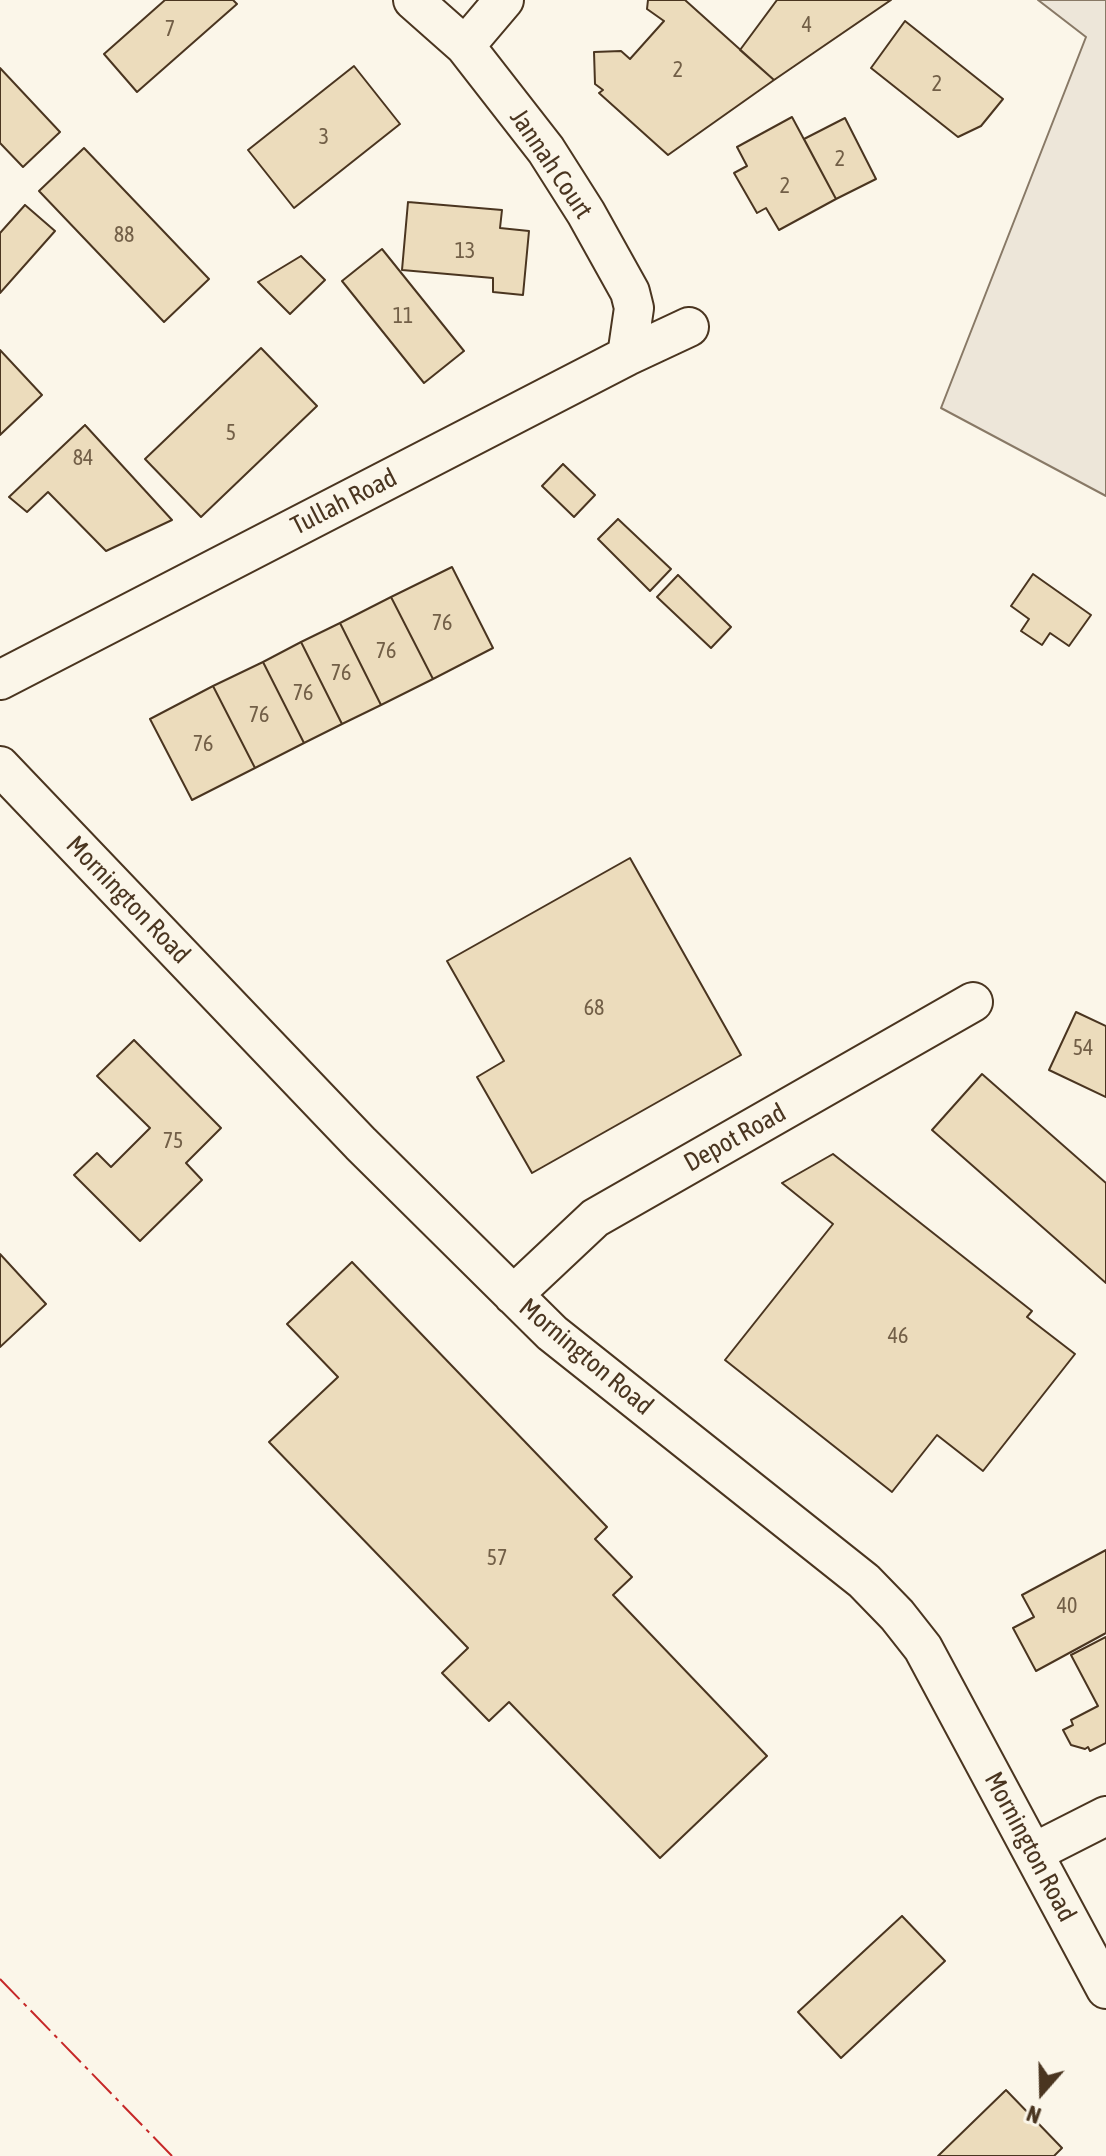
<!DOCTYPE html>
<style>
body{margin:0}
#map{position:relative;width:1106px;height:2156px;overflow:hidden;background:#fbf6e9;font-family:"Asap Condensed",sans-serif}
canvas{display:block}
.north{position:absolute;left:1002px;top:2052px;width:80px;height:80px;-webkit-text-stroke:6px #fbf6e9;paint-order:stroke;rotate:200deg;font-size:22px;font-weight:700;line-height:32px;text-align:center;color:#4a3520}
.north::after{content:'';display:block;margin:auto;width:28px;height:36px;background:#4a3520;clip-path:polygon(50% 0,100% 100%,50% 72%,0 100%)}
</style>
<div id="map">
<canvas width="1106" height="2156"></canvas>
<div class="north">N</div>
</div>
<script>
const c = document.querySelector('canvas').getContext('2d');
c.lineJoin = 'round';
function fillPath(path, color) {
  c.fillStyle = color;
  c.fill(path, 'evenodd');
}
function toPath(rows) {
  const path = new Path2D();
  for (const r of rows) {
    path.moveTo(r[0], r[1]);
    for (let i = 2; i < r.length; i += 2) path.lineTo(r[i], r[i + 1]);
  }
  return path;
}
function trace(path, color, width, dash) {
  c.strokeStyle = color;
  c.lineWidth = width;
  c.lineCap = dash ? 'butt' : 'round';
  c.setLineDash(dash || []);
  c.stroke(path);
}
function label(font, color, halo, rows, align = 'center') {
  c.font = font + ' "Asap Condensed",sans-serif';
  c.lineWidth = 6;
  c.setLineDash([]);
  c.textBaseline = 'middle';
  c.strokeStyle = halo;
  c.fillStyle = color;
  for (const [text, x, y, turn = 0] of rows) {
    c.save();
    c.translate(x, y);
    c.rotate((+turn || 0) * Math.PI / 180);
    c.textAlign = isNaN(turn) ? turn : align;
    if (halo) c.strokeText(text, 0, 0);
    c.fillText(text, 0, 0);
    c.restore();
  }
}
const green = toPath([
 [1038,0,1106,0,1106,496,941,408,1086,37,1038,0]
]);
fillPath(green, '#ede6d9');
trace(green, '#887966', 2);
const building = toPath([
 [165,0,233,0,237,4,137,92,104,54,165,0],
 [648,0,685,0,774,80,668,155,599,93,603,90,595,84,594,52,621,51,630,59,664,21,647,9,648,0],
 [777,0,891,0,774,80,740,50,777,0],
 [905,21,1003,99,981,126,958,137,871,68,905,21],
 [354,66,400,124,294,208,248,150,354,66],
 [0,68,60,132,23,167,0,143,0,68],
 [792,117,836,199,779,230,766,208,757,213,734,173,747,166,737,147,792,117],
 [845,118,876,179,836,199,804,139,845,118],
 [84,148,209,279,164,322,39,191,84,148],
 [408,202,502,210,500,228,529,231,523,295,493,292,493,278,402,270,408,202],
 [25,205,55,231,0,293,0,233,25,205],
 [382,249,464,351,424,383,342,281,382,249],
 [301,256,325,280,290,314,258,282,301,256],
 [261,348,317,406,201,517,145,459,261,348],
 [0,350,42,395,0,435,0,350],
 [85,425,172,520,106,551,48,492,27,512,9,497,85,425],
 [563,464,595,495,574,517,542,486,563,464],
 [618,519,671,569,650,591,598,539,618,519],
 [452,567,493,648,433,679,391,597,452,567],
 [1033,574,1091,615,1069,646,1050,633,1042,645,1021,631,1029,619,1011,606,1033,574],
 [678,575,731,627,711,648,657,597,678,575],
 [391,597,433,679,381,705,340,623,391,597],
 [340,623,381,705,342,724,301,642,340,623],
 [301,642,342,724,304,743,263,662,301,642],
 [263,662,304,743,255,768,213,686,263,662],
 [213,686,255,768,192,800,150,719,213,686],
 [630,858,741,1055,532,1173,477,1077,504,1061,447,961,630,858],
 [1076,1012,1106,1026,1106,1097,1049,1070,1076,1012],
 [134,1040,221,1128,186,1163,202,1180,140,1241,74,1175,97,1153,111,1167,150,1128,97,1076,134,1040],
 [982,1074,1106,1183,1106,1283,932,1130,982,1074],
 [833,1154,1032,1311,1027,1317,1075,1354,983,1471,937,1435,892,1492,725,1360,833,1224,782,1183,833,1154],
 [0,1254,46,1304,0,1347,0,1254],
 [352,1262,607,1527,595,1539,632,1577,613,1595,767,1756,660,1858,509,1702,489,1721,442,1673,468,1648,269,1442,338,1377,287,1324,352,1262],
 [1106,1550,1106,1633,1036,1671,1013,1628,1034,1617,1022,1595,1106,1550],
 [1106,1637,1106,1743,1090,1751,1088,1747,1085,1749,1071,1745,1063,1730,1073,1725,1071,1720,1098,1706,1071,1655,1106,1637],
 [902,1916,945,1961,841,2058,798,2012,902,1916],
 [1006,2090,1062,2148,1054,2156,938,2156,1006,2090]
]);
fillPath(building, '#ecdcbc');
trace(building, '#4a3520', 2);
const minor = toPath([
 [413,0,465,46,546,150,586,213,630,292,634,308,627,356],
 [465,46,504,0],
 [0,680,627,356,689,327],
 [0,766,361,1144,552,1333,864,1581,897,1615,923,1648,1106,1989],
 [513,1295,595,1218,973,1002],
 [1033,1853,1106,1816]
]);
trace(minor, '#4a3520', 42);
trace(minor, '#fbf6e9', 38);
trace(toPath([
 [0,1979,172,2156]
]), '#c62828', 2, [28, 6, 4, 6]);
label('22px', '#725f47', null, [
 ["4",807,25],
 ["7",170,29],
 ["2",678,70],
 ["2",937,84],
 ["3",324,137],
 ["2",840,159],
 ["2",785,186],
 ["88",124,235],
 ["13",465,251],
 ["11",403,316],
 ["5",231,433],
 ["84",83,458],
 ["76",442,623],
 ["76",386,651],
 ["76",341,673],
 ["76",303,693],
 ["76",259,715],
 ["76",203,744],
 ["68",594,1008],
 ["54",1083,1048],
 ["75",173,1141],
 ["46",898,1336],
 ["57",497,1558],
 ["40",1067,1606]
]);
label('26px', '#4a3520', '#fbf6e9', [
 ["Jannah Court",551,164,56],
 ["Tullah Road",344,502,-27],
 ["Mornington Road",128,900,46],
 ["Depot Road",735,1138,-29],
 ["Mornington Road",586,1357,40],
 ["Mornington Road",1030,1847,62]
]);
</script>
